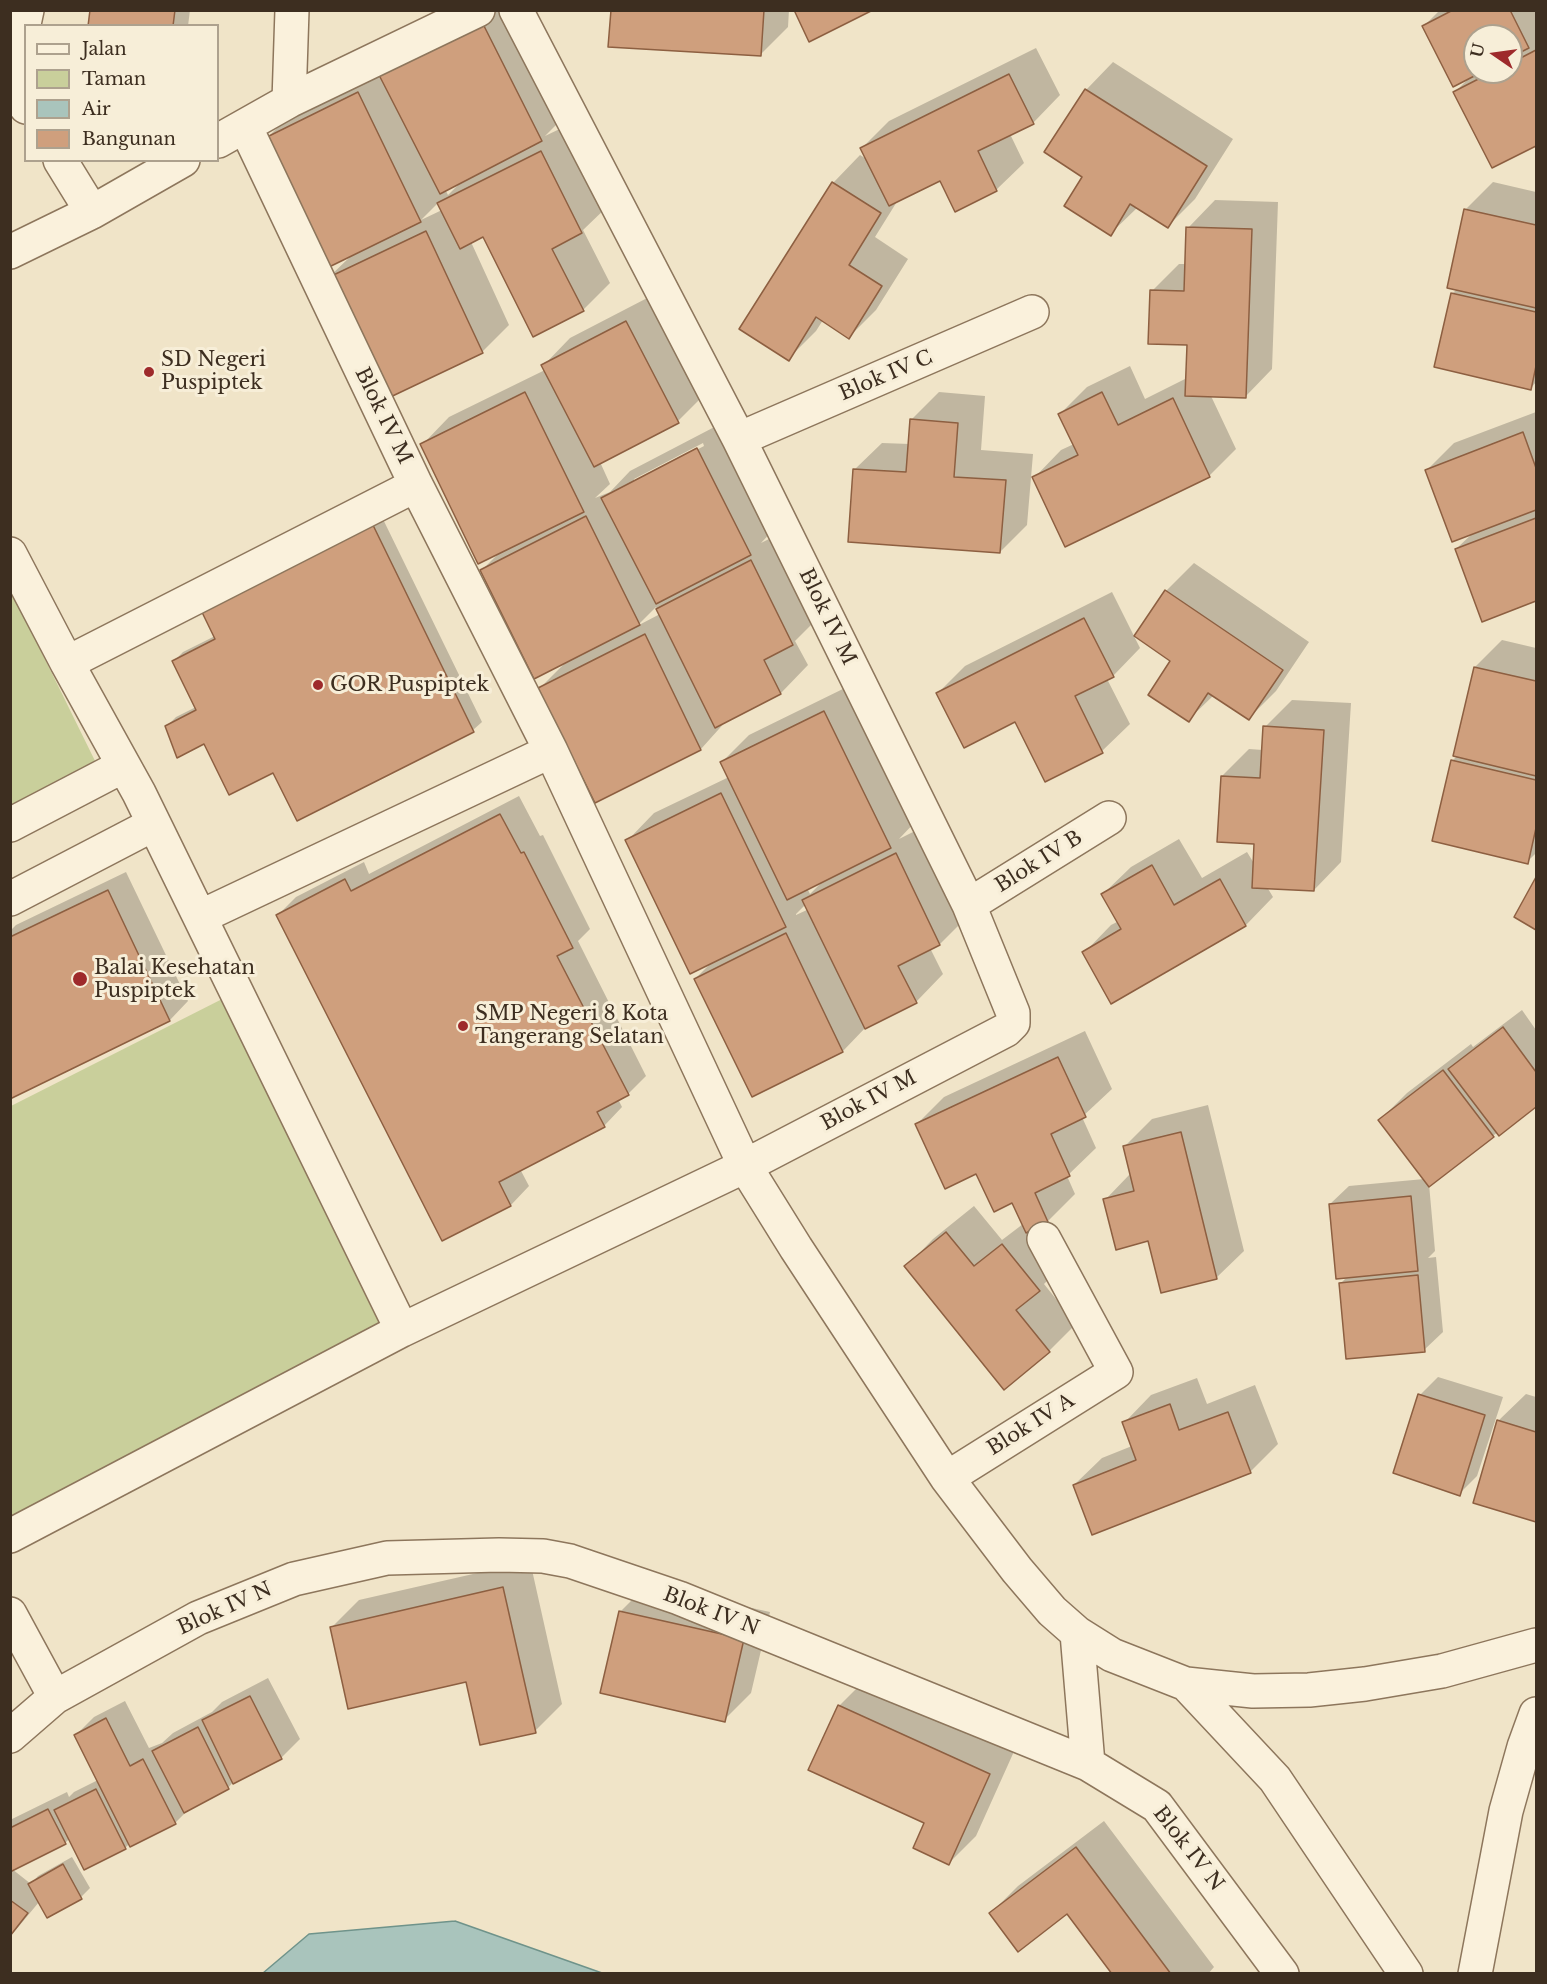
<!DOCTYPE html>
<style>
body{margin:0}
#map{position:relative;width:1547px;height:1984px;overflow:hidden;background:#f0e4c8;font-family:"Libre Baskerville",serif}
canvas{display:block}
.frame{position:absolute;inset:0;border:12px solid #3d2e20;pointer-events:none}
.legend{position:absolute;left:24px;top:24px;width:195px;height:138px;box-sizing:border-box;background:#f7eed8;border:2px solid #ada18e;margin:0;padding:8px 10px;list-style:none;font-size:18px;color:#3d2e20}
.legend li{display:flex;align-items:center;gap:12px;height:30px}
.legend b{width:30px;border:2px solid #ada18e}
.north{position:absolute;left:1463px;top:24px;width:60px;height:60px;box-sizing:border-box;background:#f7eed8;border:2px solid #ada18e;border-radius:50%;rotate:283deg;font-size:16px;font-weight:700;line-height:24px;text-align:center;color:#3d2e20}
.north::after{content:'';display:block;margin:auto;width:21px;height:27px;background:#9e2a2b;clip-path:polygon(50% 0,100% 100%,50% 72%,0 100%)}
</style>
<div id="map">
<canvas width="1547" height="1984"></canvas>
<div class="frame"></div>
<ul class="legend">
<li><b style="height:8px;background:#faf1dc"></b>Jalan</li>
<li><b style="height:16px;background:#c9cf9b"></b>Taman</li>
<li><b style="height:16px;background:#a9c4bc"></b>Air</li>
<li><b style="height:16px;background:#cf9f7d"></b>Bangunan</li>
</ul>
<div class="north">U</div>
</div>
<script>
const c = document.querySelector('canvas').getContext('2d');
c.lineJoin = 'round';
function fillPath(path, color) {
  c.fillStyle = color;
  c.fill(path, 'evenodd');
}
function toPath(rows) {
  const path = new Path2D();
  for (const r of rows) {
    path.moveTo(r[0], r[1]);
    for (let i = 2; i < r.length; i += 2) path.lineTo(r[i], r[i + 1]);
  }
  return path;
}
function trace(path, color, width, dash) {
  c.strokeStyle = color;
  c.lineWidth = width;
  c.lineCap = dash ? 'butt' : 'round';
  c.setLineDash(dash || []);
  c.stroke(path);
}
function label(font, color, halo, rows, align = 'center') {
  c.font = font + ' "Libre Baskerville",serif';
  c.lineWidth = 6;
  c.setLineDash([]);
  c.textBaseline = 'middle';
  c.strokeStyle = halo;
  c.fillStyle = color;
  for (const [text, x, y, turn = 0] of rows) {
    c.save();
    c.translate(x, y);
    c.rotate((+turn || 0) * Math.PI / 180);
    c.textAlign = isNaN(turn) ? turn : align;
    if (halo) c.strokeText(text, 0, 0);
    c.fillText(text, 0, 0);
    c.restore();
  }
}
fillPath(toPath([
 [10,588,98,767,10,810],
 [238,991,402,1332,11,1529,11,1106]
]), '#c9cf9b');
const water = toPath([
 [455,1921,602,1973,263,1973,309,1934,455,1921]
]);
fillPath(water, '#a9c4bc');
trace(water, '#6f938a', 1.5);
fillPath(toPath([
 [91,10,190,10,188,26,89,26],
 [477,10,517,10,568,113,545,136,568,125,609,205,583,230,610,283,583,310,484,235,471,242,509,325,482,352,327,279,353,254,267,138,294,111],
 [461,182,448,195,445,189],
 [439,202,442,210,421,220],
 [612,10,789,10,788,27,761,54],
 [1440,10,1536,10,1536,144,1492,166,1455,92,1470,77,1424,26],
 [1475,36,1511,36,1511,72,1475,72],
 [1036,48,1060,95,1033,123,1010,134,1024,163,996,190,941,179,898,200,875,237,908,259,876,310,849,337,823,320,816,331,788,359,741,329,833,183,860,155,868,160,862,148,889,121],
 [1113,62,1233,139,1195,199,1168,226,1138,207,1110,234,1084,176,1086,90],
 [1493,182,1536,192,1536,382,1531,388,1453,293,1457,289,1465,210],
 [1215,200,1278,202,1272,369,1245,397,1211,396,1236,449,1209,476,1034,478,1061,450,1074,444,1060,414,1087,387,1130,366,1145,399,1187,378,1189,344,1152,291,1179,264,1186,264,1188,228],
 [653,295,705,394,678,421,600,462,610,484,595,498,610,492,630,471,724,422,777,526,761,543,779,534,820,616,795,641,808,665,781,693,727,720,701,749,595,801,540,688,566,662,482,570,500,552,422,445,449,417,545,370,543,366,570,338],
 [703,443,704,446,634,483,634,479],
 [656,607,660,614,639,625,639,624],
 [939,392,985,396,981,450,1033,454,1027,525,1000,552,854,470,882,443,910,444,912,419],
 [1536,412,1536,599,1483,620,1456,549,1473,533,1426,471,1454,443],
 [379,511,482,722,473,730,274,771,167,726,176,717,196,707,174,661,183,652,215,636],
 [1194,563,1309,642,1276,691,1249,718,1214,695,1188,720,1172,660,1136,635,1166,591],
 [1112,592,1140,648,1113,676,1107,679,1130,724,1102,751,1046,780,1016,720,938,693,965,666],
 [1502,640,1536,648,1536,853,1527,862,1452,761,1457,756,1475,667],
 [851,685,917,820,899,839,923,827,967,917,940,944,930,948,943,974,916,1002,867,1026,843,1051,752,1095,695,979,712,962,627,841,654,813,729,777,722,762,749,735],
 [823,881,810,894,807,888],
 [806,904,809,909,796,915,796,914],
 [1292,700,1351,703,1341,862,1314,890,1267,887,1273,897,1246,925,1112,1002,1084,953,1111,925,1119,921,1103,894,1131,867,1179,839,1202,878,1247,852,1255,865,1256,843,1222,776,1249,749,1263,750,1265,727],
 [519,796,540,836,543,835,590,929,578,941,646,1076,628,1094,618,1099,622,1107,604,1126,520,1169,529,1186,511,1205,443,1239,278,915,296,897,364,862,369,874],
 [126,872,188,1001,170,1020,10,1097,10,931,16,925],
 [1536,880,1536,929,1516,917],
 [1522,1010,1536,1030,1536,1105,1499,1134,1498,1132,1429,1184,1435,1251,1428,1258,1436,1257,1443,1332,1424,1350,1340,1284,1348,1276,1330,1204,1349,1186,1424,1179,1380,1120,1407,1093,1471,1044,1473,1047],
 [1085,1031,1112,1089,1082,1117,1096,1148,1067,1176,1075,1194,1048,1221,1037,1226,1066,1262,1044,1284,1076,1324,1049,1351,906,1267,933,1239,974,1206,1002,1240,1023,1224,1013,1201,917,1124,944,1097],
 [1208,1105,1244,1251,1216,1278,1149,1240,1105,1200,1131,1173,1125,1146,1152,1119],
 [1438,1377,1503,1397,1477,1476,1459,1494,1420,1395],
 [1197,1378,1207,1404,1255,1385,1278,1444,1250,1472,1074,1485,1102,1458,1132,1446,1124,1423,1151,1395],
 [1526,1394,1536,1397,1536,1520,1475,1502,1498,1421],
 [530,1561,562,1704,535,1731,467,1680,332,1627,359,1600],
 [647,1585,770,1612,751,1693,724,1720,620,1612],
 [268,1678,300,1739,281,1758,234,1781,228,1788,190,1808,175,1823,130,1843,125,1848,70,1838,65,1843,12,1869,31,1884,38,1876,72,1857,90,1888,81,1897,39,1902,10,1937,10,1820,67,1792,69,1797,74,1792,98,1780,76,1735,94,1717,125,1701,149,1748,162,1743,173,1733,212,1712,222,1702],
 [866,1679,1016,1747,976,1836,949,1863,926,1822,839,1706],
 [1104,1821,1214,1967,1208,1974,1114,1974,1067,1912,991,1913,1018,1886]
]), '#0003');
const building = toPath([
 [90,10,175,10,173,26,88,26,90,10],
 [611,10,764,10,761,56,608,47,611,10],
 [794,10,873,10,809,42,794,10],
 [1453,10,1510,10,1529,48,1511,57,1511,36,1475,36,1475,72,1482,72,1453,87,1422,26,1453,10],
 [481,20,542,141,440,194,378,73,481,20],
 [1536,50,1536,146,1492,168,1453,92,1492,72,1511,72,1511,63,1536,50],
 [1009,74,1034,124,978,151,997,191,955,212,940,181,889,206,860,148,1009,74],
 [1085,89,1207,166,1168,228,1130,204,1111,236,1064,206,1082,177,1044,152,1085,89],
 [358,92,421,222,327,268,265,138,358,92],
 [541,151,582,233,552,249,584,311,533,337,483,237,460,249,437,203,541,151],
 [832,182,881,213,849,265,882,286,849,339,816,317,789,361,739,329,832,182],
 [1464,209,1536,225,1536,308,1447,288,1464,209],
 [1186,227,1252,229,1246,398,1185,396,1187,345,1148,344,1150,290,1184,291,1186,227],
 [426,231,483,353,382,401,325,279,426,231],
 [1451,293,1536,312,1536,366,1531,390,1434,367,1451,293],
 [626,321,679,423,594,467,541,365,626,321],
 [525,392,584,512,478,564,420,444,525,392],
 [1102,392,1118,425,1173,398,1210,477,1065,547,1032,477,1078,455,1058,414,1102,392],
 [910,419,958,423,954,477,1006,480,1000,553,848,542,853,469,906,472,910,419],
 [1523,432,1536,468,1536,510,1452,542,1425,470,1523,432],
 [697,448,751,555,656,604,601,498,697,448],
 [586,516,640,625,534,679,480,570,586,516],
 [1536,518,1536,601,1482,622,1455,549,1536,518],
 [370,519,474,732,297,821,273,773,229,795,204,744,177,758,165,726,196,710,172,661,215,639,198,604,370,519],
 [751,560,793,645,764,660,781,694,715,728,656,609,751,560],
 [1165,590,1283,670,1249,720,1208,693,1189,722,1148,695,1170,661,1134,636,1165,590],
 [1084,618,1114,677,1075,696,1103,753,1045,782,1015,722,964,748,936,693,1084,618],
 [645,634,701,750,595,803,538,688,645,634],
 [1474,667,1536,681,1536,776,1453,756,1474,667],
 [824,711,891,848,787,900,720,762,824,711],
 [1263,726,1324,730,1314,891,1252,888,1254,844,1217,842,1221,776,1260,778,1263,726],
 [1451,760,1536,780,1536,828,1528,864,1432,841,1451,760],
 [721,793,786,927,690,974,625,840,721,793],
 [500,814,521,853,524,852,573,948,557,956,629,1095,597,1112,605,1127,499,1182,511,1206,442,1241,276,915,345,879,351,891,500,814],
 [896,853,940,945,898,966,917,1003,865,1029,802,900,896,853],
 [1152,865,1174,905,1220,879,1246,926,1111,1004,1082,952,1121,929,1101,894,1152,865],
 [1536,877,1536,930,1514,917,1536,877],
 [108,890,170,1021,10,1099,10,937,108,890],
 [786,933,843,1052,752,1097,694,979,786,933],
 [1503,1027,1536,1072,1536,1107,1499,1136,1448,1069,1503,1027],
 [1058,1057,1086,1117,1051,1134,1070,1176,1035,1193,1048,1222,1026,1233,1012,1203,994,1212,976,1174,945,1189,915,1124,1058,1057],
 [1443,1070,1494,1137,1429,1187,1378,1120,1443,1070],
 [1181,1132,1217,1279,1161,1293,1148,1241,1116,1250,1103,1199,1134,1191,1123,1146,1181,1132],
 [1411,1196,1418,1271,1336,1279,1329,1204,1411,1196],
 [946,1232,974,1266,1002,1244,1040,1291,1016,1310,1050,1352,1004,1390,904,1266,946,1232],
 [1418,1275,1425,1352,1346,1359,1339,1283,1418,1275],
 [1418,1394,1485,1415,1460,1496,1393,1473,1418,1394],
 [1170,1404,1179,1430,1228,1412,1251,1473,1092,1535,1073,1485,1136,1460,1122,1422,1170,1404],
 [1497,1420,1536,1432,1536,1522,1473,1503,1497,1420],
 [503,1587,536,1733,480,1745,466,1682,348,1709,330,1627,503,1587],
 [619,1611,744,1639,725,1722,600,1693,619,1611],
 [250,1696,282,1759,233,1784,202,1720,250,1696],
 [838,1705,990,1774,949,1865,913,1848,924,1823,808,1770,838,1705],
 [106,1718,130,1766,143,1759,176,1824,130,1847,74,1735,106,1718],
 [198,1727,229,1789,184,1813,152,1751,198,1727],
 [96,1789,126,1849,84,1870,54,1810,96,1789],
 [48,1809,66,1844,10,1872,10,1828,48,1809],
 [1076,1847,1171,1974,1112,1974,1067,1914,1018,1952,989,1913,1076,1847],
 [63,1864,82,1899,47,1918,28,1884,63,1864],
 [10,1900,28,1913,10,1936,10,1900]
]);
fillPath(building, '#cf9f7d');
trace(building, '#8d5f41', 1.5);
const street = toPath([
 [289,101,478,10],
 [26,107,11,85,27,10],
 [245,126,416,485,551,751,745,1166,796,1248,947,1478,1017,1570,1052,1611,1077,1633,1112,1655,1186,1684,1275,1779,1406,1974],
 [218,141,289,101,292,10],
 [60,160,92,212],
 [10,252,92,212,183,160],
 [739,439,1032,312],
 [10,554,67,663,139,793,402,1330,745,1166,1006,1030,1013,1023,1013,1013,969,905,739,439,516,10],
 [67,663,416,485],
 [10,825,123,766],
 [10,899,154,824],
 [969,905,1109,818],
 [200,917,551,751],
 [947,1478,1116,1372,1044,1239],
 [10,1536,402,1330],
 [10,1614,55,1697],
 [1077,1633,1088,1764],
 [1186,1684,1253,1691,1309,1690,1365,1684,1442,1671,1536,1645],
 [10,1736,55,1697,198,1618,294,1579,387,1558,499,1555,543,1556,570,1561,679,1598,1088,1764,1157,1806,1282,1974],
 [1475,1974,1506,1811,1524,1747,1536,1714]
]);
trace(street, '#8d765c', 36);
trace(street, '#faf1dc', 33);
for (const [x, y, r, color] of [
 [149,372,6,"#9e2a2b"],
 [318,685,6,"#9e2a2b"],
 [80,979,8,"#9e2a2b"],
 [463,1026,6,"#9e2a2b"]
]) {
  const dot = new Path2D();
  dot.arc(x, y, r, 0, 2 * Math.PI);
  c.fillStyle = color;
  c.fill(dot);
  trace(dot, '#f7eed8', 2);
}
label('20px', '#3d2e20', '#f7eed8', [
 ["SD Negeri",161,360],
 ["Puspiptek",161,383],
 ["GOR Puspiptek",330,685],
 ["Balai Kesehatan",94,968],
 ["Puspiptek",94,991],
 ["SMP Negeri 8 Kota",475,1014],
 ["Tangerang Selatan",475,1037]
], 'left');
label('20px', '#3d2e20', '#f7eed8', [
 ["Blok IV C",886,376,-23],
 ["Blok IV M",383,416,64],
 ["Blok IV M",827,617,64],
 ["Blok IV B",1039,862,-32],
 ["Blok IV M",869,1101,-28],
 ["Blok IV A",1031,1425,-32],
 ["Blok IV N",225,1609,-24],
 ["Blok IV N",711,1612,21],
 ["Blok IV N",1188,1849,52]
]);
</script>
